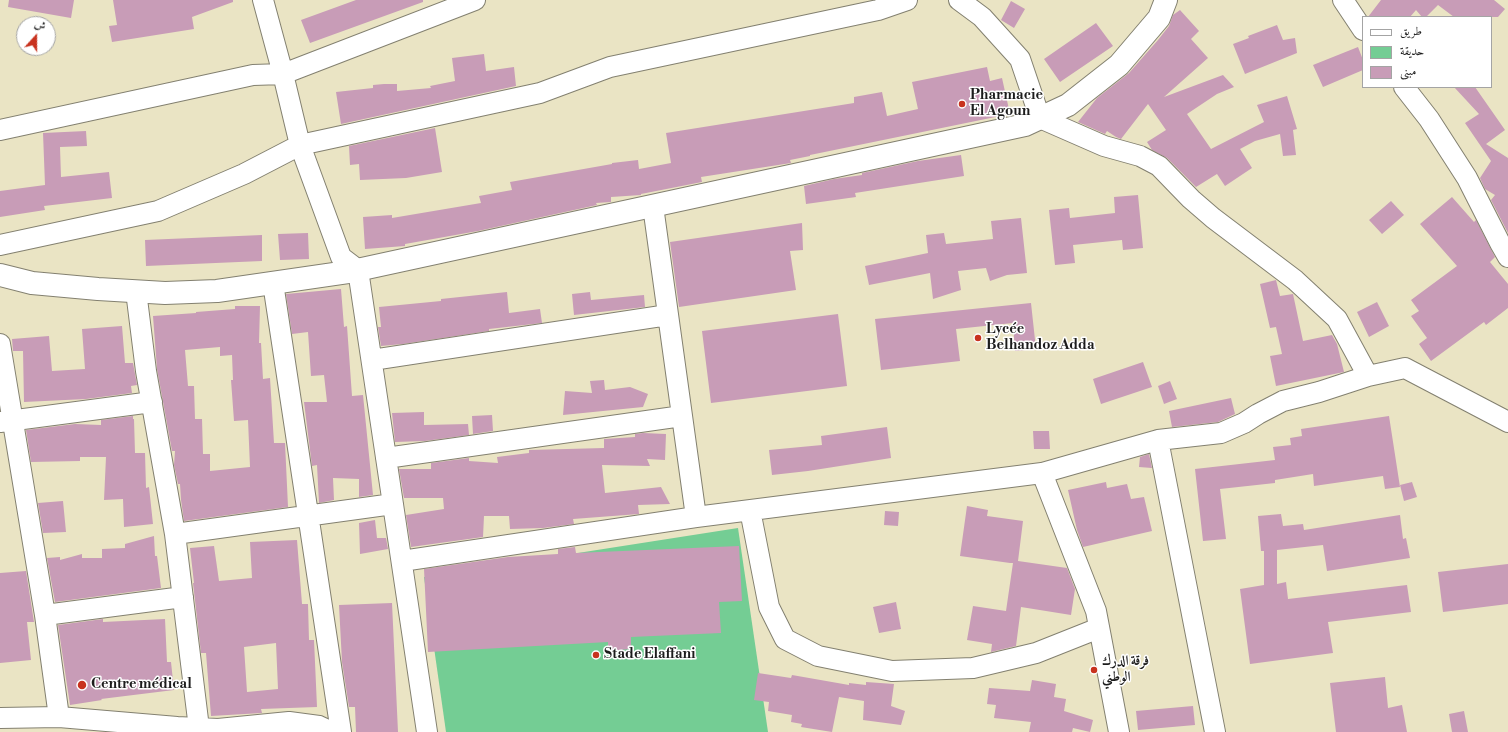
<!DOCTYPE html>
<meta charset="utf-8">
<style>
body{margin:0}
#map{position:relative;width:1508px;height:732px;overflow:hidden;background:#eae4c4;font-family:"Libre Bodoni",Amiri,serif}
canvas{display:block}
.legend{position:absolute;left:1362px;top:16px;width:130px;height:72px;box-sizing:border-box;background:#fff;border:1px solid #a4a4a4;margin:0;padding:5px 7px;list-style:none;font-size:12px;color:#1c1c1c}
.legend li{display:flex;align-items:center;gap:8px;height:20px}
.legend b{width:20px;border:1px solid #a4a4a4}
.north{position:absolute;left:16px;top:16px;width:40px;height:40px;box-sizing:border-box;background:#fff;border:1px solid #a4a4a4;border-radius:50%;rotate:21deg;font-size:11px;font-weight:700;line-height:16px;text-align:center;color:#1c1c1c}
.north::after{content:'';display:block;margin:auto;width:14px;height:18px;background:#c8321e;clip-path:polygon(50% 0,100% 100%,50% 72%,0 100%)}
</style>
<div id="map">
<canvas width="1508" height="732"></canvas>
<ul class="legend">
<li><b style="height:5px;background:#fff"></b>طريق</li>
<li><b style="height:11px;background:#74cd94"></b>حديقة</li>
<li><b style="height:11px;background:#c89cb7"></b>مبنى</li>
</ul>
<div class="north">ش</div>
</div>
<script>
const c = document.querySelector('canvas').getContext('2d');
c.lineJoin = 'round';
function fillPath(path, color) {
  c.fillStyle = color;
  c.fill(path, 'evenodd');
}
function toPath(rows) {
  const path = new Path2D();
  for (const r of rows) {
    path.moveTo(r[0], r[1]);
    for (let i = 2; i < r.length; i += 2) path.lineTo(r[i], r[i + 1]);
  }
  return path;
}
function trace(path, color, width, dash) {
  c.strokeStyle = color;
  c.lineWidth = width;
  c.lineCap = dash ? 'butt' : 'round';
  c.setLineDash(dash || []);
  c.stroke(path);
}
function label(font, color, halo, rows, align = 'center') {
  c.font = font + ' "Libre Bodoni",Amiri,serif';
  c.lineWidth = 3;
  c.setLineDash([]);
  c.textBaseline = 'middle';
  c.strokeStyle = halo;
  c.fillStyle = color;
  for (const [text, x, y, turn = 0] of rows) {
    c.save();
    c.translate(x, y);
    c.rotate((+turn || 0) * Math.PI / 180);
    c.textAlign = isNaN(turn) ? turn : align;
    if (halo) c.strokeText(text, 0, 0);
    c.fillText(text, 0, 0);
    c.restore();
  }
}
fillPath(toPath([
 [738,528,768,732,446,732,424,577]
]), '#74cd94');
fillPath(toPath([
 [9,0,74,0,71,18,8,7],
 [113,0,233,0,233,2,192,17,194,29,112,42,109,26,117,25],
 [356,0,423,0,423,2,310,43,301,20],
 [1381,0,1494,0,1505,9,1498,17,1454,17,1438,5,1426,17,1422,17,1416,10,1410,17,1368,17],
 [1011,1,1025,9,1014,28,1001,20],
 [1180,10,1199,31,1191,39,1208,58,1164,97,1223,75,1234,87,1217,94,1187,114,1211,149,1264,122,1257,105,1287,96,1297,129,1293,130,1296,155,1283,156,1280,134,1255,141,1240,149,1252,168,1225,186,1217,174,1196,187,1167,158,1152,150,1147,142,1166,130,1148,104,1121,139,1116,137,1107,131,1105,134,1078,122,1097,98,1129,73,1158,40,1169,26,1173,15],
 [1096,23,1113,46,1060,82,1044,59],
 [1277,25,1283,40,1295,38,1297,53,1245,74,1233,44,1249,38,1248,36],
 [1358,47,1363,60,1363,70,1323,87,1313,65],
 [484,54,486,71,514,67,516,86,341,124,336,92,373,88,373,85,384,84,397,84,397,91,431,88,430,86,455,81,452,58],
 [987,67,990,81,1002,78,1010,114,810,155,810,156,790,160,791,163,701,177,702,182,641,194,641,195,611,197,611,202,596,203,597,205,478,231,405,244,405,246,365,249,363,217,392,215,392,218,481,203,479,196,512,190,510,182,612,164,612,163,638,160,639,169,671,163,666,133,854,103,854,97,882,92,887,116,918,109,912,82],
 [1454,87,1475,87,1505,130,1486,144,1508,158,1508,233,1491,200,1495,195,1485,189,1480,178,1491,161,1465,123,1479,114],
 [435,128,442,172,406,178,360,180,359,164,350,165,349,146],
 [86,131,87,146,60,147,61,177,109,172,112,198,44,206,45,210,0,217,0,191,45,185,43,133],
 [961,155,964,176,855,193,856,197,806,204,804,186,834,179,862,175,862,173,918,161],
 [1138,195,1143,248,1123,250,1122,240,1073,245,1075,263,1055,265,1049,210,1069,208,1070,218,1115,213,1114,197],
 [1452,197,1474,222,1476,220,1495,257,1490,262,1508,284,1508,308,1486,325,1484,322,1431,361,1419,344,1427,338,1411,316,1419,311,1411,300,1457,266,1420,224],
 [1391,201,1404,215,1382,234,1369,220],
 [1021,218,1027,273,1007,275,990,281,986,268,958,271,961,290,933,299,930,273,869,285,865,266,928,253,926,235,944,233,946,244,993,239,991,221],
 [802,223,803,250,790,251,796,290,679,307,670,242],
 [308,233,309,259,280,260,278,234],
 [262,235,262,261,146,266,145,240],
 [1276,280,1280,296,1293,294,1303,341,1332,335,1337,344,1344,372,1276,386,1270,356,1282,354,1276,327,1270,328,1260,284],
 [341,289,344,327,347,326,352,396,363,395,373,495,359,497,359,479,333,478,334,500,319,503,317,465,312,466,304,402,327,402,324,375,311,376,308,332,292,334,286,294],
 [507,292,509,313,540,309,542,323,489,329,489,331,403,344,381,346,378,327,381,327,379,307,441,301,441,299],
 [590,292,591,300,644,295,645,307,574,315,572,294],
 [1377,302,1389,326,1369,337,1357,312],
 [1031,303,1036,349,1015,351,1013,323,956,329,960,361,881,370,875,319],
 [235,306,260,306,259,343,261,343,263,379,270,378,274,443,285,443,288,507,184,521,181,500,180,484,178,484,174,465,175,451,172,451,157,369,153,316,196,313,196,312,235,309],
 [220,347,220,356,232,355,233,380,231,380,234,421,248,420,250,467,210,471,210,454,203,454,202,419,195,419,194,386,188,386,185,350],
 [838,314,847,386,711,403,702,331],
 [122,326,125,363,133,363,137,385,131,386,132,393,86,399,24,402,23,351,13,351,12,339,49,336,52,371,85,369,82,329],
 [1143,362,1152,387,1101,404,1093,379],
 [604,380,605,390,630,387,648,394,643,407,563,415,565,391,592,393,590,381],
 [1170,381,1177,399,1164,404,1158,386],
 [1231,398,1235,414,1218,422,1172,427,1169,411],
 [424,412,424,425,468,424,469,435,425,441,395,442,392,413],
 [492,415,493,431,473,434,472,416],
 [133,416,133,419,134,419,135,453,145,453,146,488,149,487,153,524,124,527,123,499,104,500,106,457,80,457,80,461,31,462,26,430,75,424,101,425,101,420],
 [1389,416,1400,487,1385,489,1383,476,1314,486,1313,474,1275,480,1275,483,1220,489,1226,539,1203,541,1195,469,1275,460,1273,447,1291,445,1290,438,1302,436,1301,429],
 [887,427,891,458,808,471,772,475,769,450,822,445,821,436],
 [1033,431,1049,431,1050,449,1034,449],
 [643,433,666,434,665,460,647,459,650,466,602,465,605,493,661,487,670,504,638,505,639,514,573,519,574,524,543,528,510,529,509,516,484,516,483,537,411,547,406,515,444,509,443,498,404,498,399,469,431,469,431,463,469,458,469,461,498,463,497,457,529,453,529,450,604,448,604,439,635,437,635,434],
 [1149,454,1152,468,1139,467,1140,457],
 [1106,482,1107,488,1127,484,1131,499,1144,497,1152,531,1083,547,1077,530,1068,490],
 [1412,482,1417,497,1404,501,1400,485],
 [63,501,66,532,43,533,38,503],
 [967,506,988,510,987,516,1023,521,1018,561,1067,568,1075,589,1071,615,1021,607,1016,646,991,652,992,644,967,640,973,606,1006,611,1013,563,1010,563,960,556],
 [885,511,899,512,898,526,884,525],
 [1281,514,1283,526,1303,524,1304,530,1400,515,1403,539,1406,538,1410,558,1327,571,1323,545,1277,550,1277,584,1286,582,1288,599,1407,585,1411,612,1328,622,1333,653,1250,664,1240,589,1264,585,1264,551,1261,551,1258,516],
 [375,520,377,538,386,538,388,549,360,554,359,523],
 [154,536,155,556,157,556,161,588,55,602,47,558,60,557,60,560,82,554,82,558,102,558,102,549,125,548,125,544],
 [297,540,302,604,308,604,309,640,314,640,317,707,261,709,262,713,211,716,206,653,201,653,193,583,194,583,190,548,214,546,219,581,252,578,250,542],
 [276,643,278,689,247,692,244,647],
 [739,546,742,601,719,602,721,633,631,637,631,649,608,651,608,642,428,652,424,569,508,557,558,554,558,549,575,547,576,553],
 [1508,564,1508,604,1443,612,1438,572],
 [26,571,34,622,27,622,31,660,0,663,0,573],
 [896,602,901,629,879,633,873,607],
 [392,603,398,732,356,732,355,707,349,707,342,662,339,605],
 [103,619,103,622,165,619,167,662,171,662,174,690,101,699,102,700,70,705,58,625],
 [758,673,791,678,792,675,849,685,849,683,866,685,866,682,894,684,891,706,905,711,901,725,863,720,864,701,839,697,832,732,801,727,802,724,791,722,792,715,768,711,769,702,754,700],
 [1385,677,1388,708,1402,705,1407,732,1336,732,1330,683],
 [1032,680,1056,684,1054,697,1066,699,1064,711,1093,720,1090,732,1073,728,1072,732,1029,732,1031,722,994,718,996,705,987,704,989,688,1030,691],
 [1193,706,1195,725,1138,730,1136,711],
 [1464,711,1468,732,1452,732,1449,714]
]), '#c89cb7');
const street = toPath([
 [263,0,283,74,475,0],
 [959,0,982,17,1020,59,1040,118,1104,146,1140,156,1159,166,1191,199,1213,218,1295,280,1337,319,1368,376,1405,368,1508,422],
 [1343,0,1363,30],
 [1404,87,1429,119,1467,178,1500,243,1508,257],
 [0,130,253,75,283,74,300,145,341,257,358,270,427,732],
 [653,206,696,517],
 [0,245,158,211,244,174,300,145,540,93,610,67,878,10,907,0],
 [273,283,341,732],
 [136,291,146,371,175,534,199,728],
 [0,344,45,615,59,717,0,718],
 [372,360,668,315],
 [0,422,152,402],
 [1158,440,1221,433,1244,423,1258,414,1283,401,1319,392,1368,376],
 [386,458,682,416],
 [1042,473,1096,611,1119,732],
 [750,510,769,607,785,639,818,656,892,671,973,668,1036,653,1099,628],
 [175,534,393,504],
 [402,561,696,517,1042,473,1158,440,1215,732],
 [45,615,183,597],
 [59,717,177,727,177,732],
 [177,727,218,729,289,722,319,726,332,732]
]);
const secondary = toPath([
 [0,275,32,283,98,289,165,293,217,291,348,272,1025,125,1068,105,1119,65,1159,18,1166,0]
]);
trace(street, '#838070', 22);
trace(secondary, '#838070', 24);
trace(street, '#fff', 20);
trace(secondary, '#fff', 22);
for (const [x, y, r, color] of [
 [962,104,4,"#c8321e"],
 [978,338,4,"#c8321e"],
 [596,655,4,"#c8321e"],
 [1094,670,4,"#c8321e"],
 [82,685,5,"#c8321e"]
]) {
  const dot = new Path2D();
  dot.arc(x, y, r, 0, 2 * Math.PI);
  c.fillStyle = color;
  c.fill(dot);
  trace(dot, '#fff', 1.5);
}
label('bold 14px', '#1c1c1c', '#fff', [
 ["Pharmacie",970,96],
 ["El Agoun",970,112],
 ["Lycée",986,330],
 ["Belhandoz Adda",986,346],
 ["Stade Elaffani",604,655],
 ["فرقة الدرك",1102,662],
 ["الوطني",1102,678],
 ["Centre médical",91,685]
], 'left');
</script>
